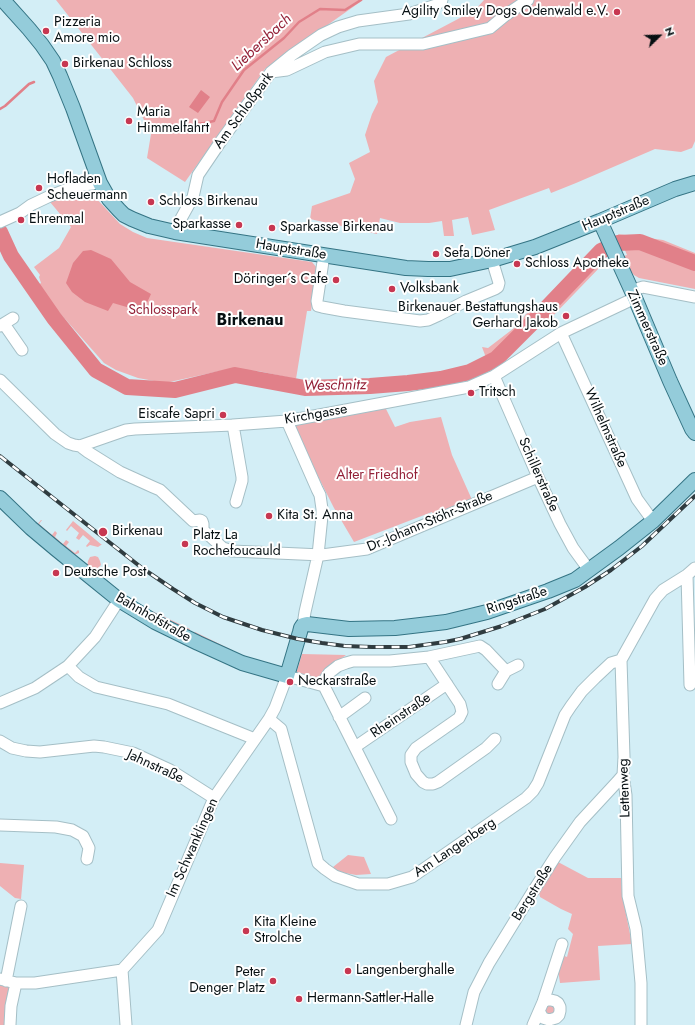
<!DOCTYPE html>
<meta charset="utf-8">
<style>
body{margin:0}
#map{position:relative;width:695px;height:1025px;overflow:hidden;background:#d3eef6;font-family:Jost,sans-serif}
canvas{display:block}
.north{position:absolute;left:639px;top:16px;width:40px;height:40px;-webkit-text-stroke:3px #fff;paint-order:stroke;rotate:67deg;font-size:11px;font-weight:700;line-height:16px;text-align:center;color:#060f12}
.north::after{content:'';display:block;margin:auto;width:14px;height:18px;background:#060f12;clip-path:polygon(50% 0,100% 100%,50% 72%,0 100%)}
</style>
<div id="map">
<canvas width="695" height="1025"></canvas>
<div class="north">N</div>
</div>
<script>
const c = document.querySelector('canvas').getContext('2d');
c.lineJoin = 'round';
function fillPath(path, color) {
  c.fillStyle = color;
  c.fill(path, 'evenodd');
}
function toPath(rows) {
  const path = new Path2D();
  for (const r of rows) {
    path.moveTo(r[0], r[1]);
    for (let i = 2; i < r.length; i += 2) path.lineTo(r[i], r[i + 1]);
  }
  return path;
}
function trace(path, color, width, dash) {
  c.strokeStyle = color;
  c.lineWidth = width;
  c.lineCap = dash ? 'butt' : 'round';
  c.setLineDash(dash || []);
  c.stroke(path);
}
function label(font, color, halo, rows, align = 'center') {
  c.font = font + ' Jost,sans-serif';
  c.lineWidth = 4;
  c.setLineDash([]);
  c.textBaseline = 'middle';
  c.strokeStyle = halo;
  c.fillStyle = color;
  for (const [text, x, y, turn = 0] of rows) {
    c.save();
    c.translate(x, y);
    c.rotate((+turn || 0) * Math.PI / 180);
    c.textAlign = isNaN(turn) ? turn : align;
    if (halo) c.strokeText(text, 0, 0);
    c.fillText(text, 0, 0);
    c.restore();
  }
}
fillPath(toPath([
 [56,0,363,0,265,69,185,182,147,158,151,134,133,98],
 [484,0,695,0,695,141,692,148,681,152,655,149,576,183,551,193,549,188,489,210,495,230,472,235,468,217,452,220,454,236,444,236,442,221,429,223,400,223,380,218,377,234,310,219,312,206,350,193,355,179,349,163,370,152,365,135,372,114,378,102,374,81,386,57,475,10],
 [77,193,89,194,95,197,120,224,133,232,147,238,312,262,317,268,311,311,307,311,296,379,258,371,236,370,220,371,165,383,138,378,116,370,104,363,43,294,38,285,41,283,39,277,40,275,34,267,59,248,71,227,50,202],
 [618,234,663,240,695,253,695,289,639,278,634,275,630,271,624,256,627,255],
 [592,264,602,265,549,320,520,342,494,358,489,361,485,355,482,347,488,348,518,325,526,314,557,295,578,272],
 [385,407,395,427,410,422,441,417,452,455,473,502,435,518,432,512,354,542,334,508,294,429,297,423],
 [41,520,42,520,39,524,52,535,55,531,57,533,55,537,63,544,66,540,69,542,66,546,75,553,78,550,79,551,79,553,74,555,36,526],
 [73,521,102,545,101,545,98,547,90,545,87,547,86,546,90,541,83,535,79,540,76,538,79,533,71,526,67,531,66,530],
 [95,556,98,557,100,561,101,565,97,569,91,570,87,567,88,561,90,557],
 [152,611,190,629,188,633,151,613],
 [195,632,232,650,231,653,193,635],
 [302,654,346,655,315,679,296,674],
 [348,855,364,857,371,874,356,875,334,871,333,867],
 [558,862,588,878,621,878,622,894,632,944,598,946,600,980,560,983,558,969,562,955,567,957,573,934,568,929,572,914,561,909,540,897,539,893],
 [0,863,24,865,21,899,15,898,0,886],
 [0,984,11,987,8,1025,0,1025],
 [547,1004,554,1006,555,1013,547,1015,544,1008]
]), '#eeb0b3');
fillPath(toPath([
 [201,90,210,97,198,113,189,107],
 [91,250,111,259,130,282,151,294,146,305,130,308,113,303,108,311,85,302,72,292,66,283,73,263,83,251]
]), '#e18089');
trace(toPath([
 [0,109,5,106,29,84,34,82],
 [170,125,190,125,204,123,214,121,222,102,244,70,284,38,299,22,320,9,345,10,361,0]
]), '#e18089', 2.5);
trace(toPath([
 [0,232,11,256,54,318,96,370,127,387,175,390,235,375,305,388,370,386,408,383,441,379,470,372,496,359,535,320,601,251,618,243,640,242,695,263]
]), '#e18089', 16);
const minor = toPath([
 [271,72,287,70,325,52,359,44,423,44,490,28,507,14,528,0],
 [0,222,20,213,31,205,50,196,70,188,83,185,100,183],
 [175,232,178,224,193,197,198,175,221,141,271,72,292,55,321,35,338,27,358,21,409,14,436,5,442,0],
 [324,255,317,301,318,306,322,307,344,311,420,321,428,320,439,315,466,301,495,289,498,287,499,283,492,260],
 [631,291,643,287,695,297],
 [4,324,22,350],
 [0,326,13,318],
 [561,333,637,499,653,521],
 [494,376,538,477,560,524,573,548,589,570],
 [0,380,55,434,68,443,74,445,80,446,126,430,135,429,233,425,287,421,469,387,494,376,561,333,635,298],
 [287,421,317,489,320,495,322,509,322,516,318,555,305,612,303,625],
 [233,425,242,477,242,481,236,502],
 [80,446,88,452,120,472,153,487,160,490,193,521,200,520,202,521,203,524,203,530,223,548,232,551,322,555,367,549,538,477],
 [687,575,690,685],
 [429,657,480,646,486,650,506,671,518,665],
 [68,666,79,677,96,687,168,704,255,739],
 [498,684,506,671],
 [324,686,325,679,329,673,338,666,346,663,353,661,390,661,429,657,460,704,462,712,459,718,416,748,411,755,411,762,416,774,423,782,427,784,433,784,438,782,486,748,495,739],
 [0,703,35,688,68,666,95,637,119,600],
 [339,717,365,698],
 [269,719,281,729,318,863,325,869,335,876,358,884,388,884,412,877,526,798,533,791,538,783,565,715,571,706,582,691,595,678,611,663,621,660],
 [0,741,12,748,26,751,40,752,94,746,104,747,133,753,170,770,214,798],
 [355,747,447,684],
 [0,825,56,827,72,830,83,836,89,848,87,859],
 [0,979,16,983,35,983,122,970],
 [6,981,21,906],
 [539,1011,543,1018,549,1020,556,1018,559,1015,560,1011,560,1007,558,1003,555,1001,551,1000,547,1000,543,1002],
 [10,1025,11,1006,16,983],
 [126,1025,122,970,158,930,214,798,269,719,275,708,287,676,324,686,391,819],
 [466,1025,474,992,489,963,532,893,555,857,580,822,617,782,623,775],
 [533,1025,543,1002,562,944],
 [641,1025,641,983,636,929,628,896,626,795,623,775,624,757,621,660,655,599,663,590,687,575,695,568]
]);
const major = toPath([
 [3,0,29,29,42,45,53,61,60,76,73,108,100,183,109,199,119,210,124,215,132,219,149,226,175,232,406,268,428,269,450,269,492,260,535,247,600,221,675,189,695,183],
 [600,221,635,298,670,381,692,429,695,433],
 [0,498,31,528,56,549,119,600,155,622,198,643,242,663,287,676,300,632,301,628,303,625,307,624,349,629,395,628,446,622,487,612,548,591,575,580,619,548,653,521,695,480]
]);
trace(minor, '#a5bfc6', 13);
trace(major, '#347484', 16);
trace(minor, '#fff', 11);
trace(major, '#94ccda', 14);
const rail = toPath([
 [0,456,142,568,173,589,195,603,223,617,262,630,298,639,322,643,345,646,372,647,409,647,445,642,460,639,502,626,545,609,585,587,611,570,642,546,695,496]
]);
trace(rail, '#303c40', 4);
trace(rail, '#fff', 2.5, [8]);
for (const [x, y, r, color] of [
 [617,12,4,"#c73751"],
 [46,31,4,"#c73751"],
 [65,64,4,"#c73751"],
 [129,121,4,"#c73751"],
 [39,188,4,"#c73751"],
 [151,202,4,"#c73751"],
 [21,220,4,"#c73751"],
 [239,225,4,"#c73751"],
 [272,228,4,"#c73751"],
 [436,254,4,"#c73751"],
 [517,264,4,"#c73751"],
 [336,280,4,"#c73751"],
 [392,289,4,"#c73751"],
 [566,316,4,"#c73751"],
 [471,393,4,"#c73751"],
 [223,415,4,"#c73751"],
 [269,516,4,"#c73751"],
 [103,532,5,"#c73751"],
 [185,544,4,"#c73751"],
 [56,573,4,"#c73751"],
 [290,682,4,"#c73751"],
 [246,931,4,"#c73751"],
 [348,971,4,"#c73751"],
 [273,981,4,"#c73751"],
 [299,999,4,"#c73751"]
]) {
  const dot = new Path2D();
  dot.arc(x, y, r, 0, 2 * Math.PI);
  c.fillStyle = color;
  c.fill(dot);
  trace(dot, '#fff', 1.5);
}
label('14px', '#060f12', '#fff', [
 ["Agility Smiley Dogs Odenwald e.V.",609,12,"right"],
 ["Pizzeria",54,23],
 ["Amore mio",54,39],
 ["Birkenau Schloss",73,64],
 ["Maria",137,113],
 ["Himmelfahrt",137,129],
 ["Hofladen",47,180],
 ["Scheuermann",47,196],
 ["Schloss Birkenau",159,202],
 ["Ehrenmal",29,220],
 ["Sparkasse",231,225,"right"],
 ["Sparkasse Birkenau",280,228],
 ["Sefa Döner",444,254],
 ["Schloss Apotheke",525,264],
 ["Döringer´s Cafe",328,280,"right"],
 ["Volksbank",400,289],
 ["Birkenauer Bestattungshaus",558,308,"right"],
 ["Gerhard Jakob",558,324,"right"],
 ["Tritsch",479,393],
 ["Eiscafe Sapri",215,415,"right"],
 ["Kita St. Anna",277,516],
 ["Birkenau",112,532],
 ["Platz La",193,536],
 ["Rochefoucauld",193,552],
 ["Deutsche Post",64,573],
 ["Neckarstraße",298,682],
 ["Kita Kleine",254,923],
 ["Strolche",254,939],
 ["Langenberghalle",356,971],
 ["Peter",265,973,"right"],
 ["Denger Platz",265,989,"right"],
 ["Hermann-Sattler-Halle",307,999]
], 'left');
label('14px', '#060f12', '#fff', [
 ["Am Schloßpark",244,111,-54],
 ["Hauptstraße",616,214,-23],
 ["Hauptstraße",291,250,9],
 ["Zimmerstraße",647,328,66],
 ["Kirchgasse",316,415,-10],
 ["Wilhelmstraße",605,428,66],
 ["Schillerstraße",538,475,66],
 ["Dr.-Johann-Stöhr-Straße",430,522,-23],
 ["Ringstraße",517,601,-18],
 ["Bahnhofstraße",153,618,30],
 ["Rheinstraße",401,716,-34],
 ["Jahnstraße",155,767,25],
 ["Lettenweg",625,788,-92],
 ["Im Schwanklingen",193,848,-66],
 ["Am Langenberg",455,848,-34],
 ["Bergstraße",533,893,-58]
]);
label('14px', '#932037', '#fff', [
 ["Schlosspark",163,311],
 ["Alter Friedhof",377,476]
]);
label('italic 15px', '#942138', '#fff', [
 ["Liebersbach",262,43,-43],
 ["Weschnitz",335,386,-1]
]);
label('bold 16px', '#060f12', '#fff', [
 ["Birkenau",250,321]
]);
</script>
